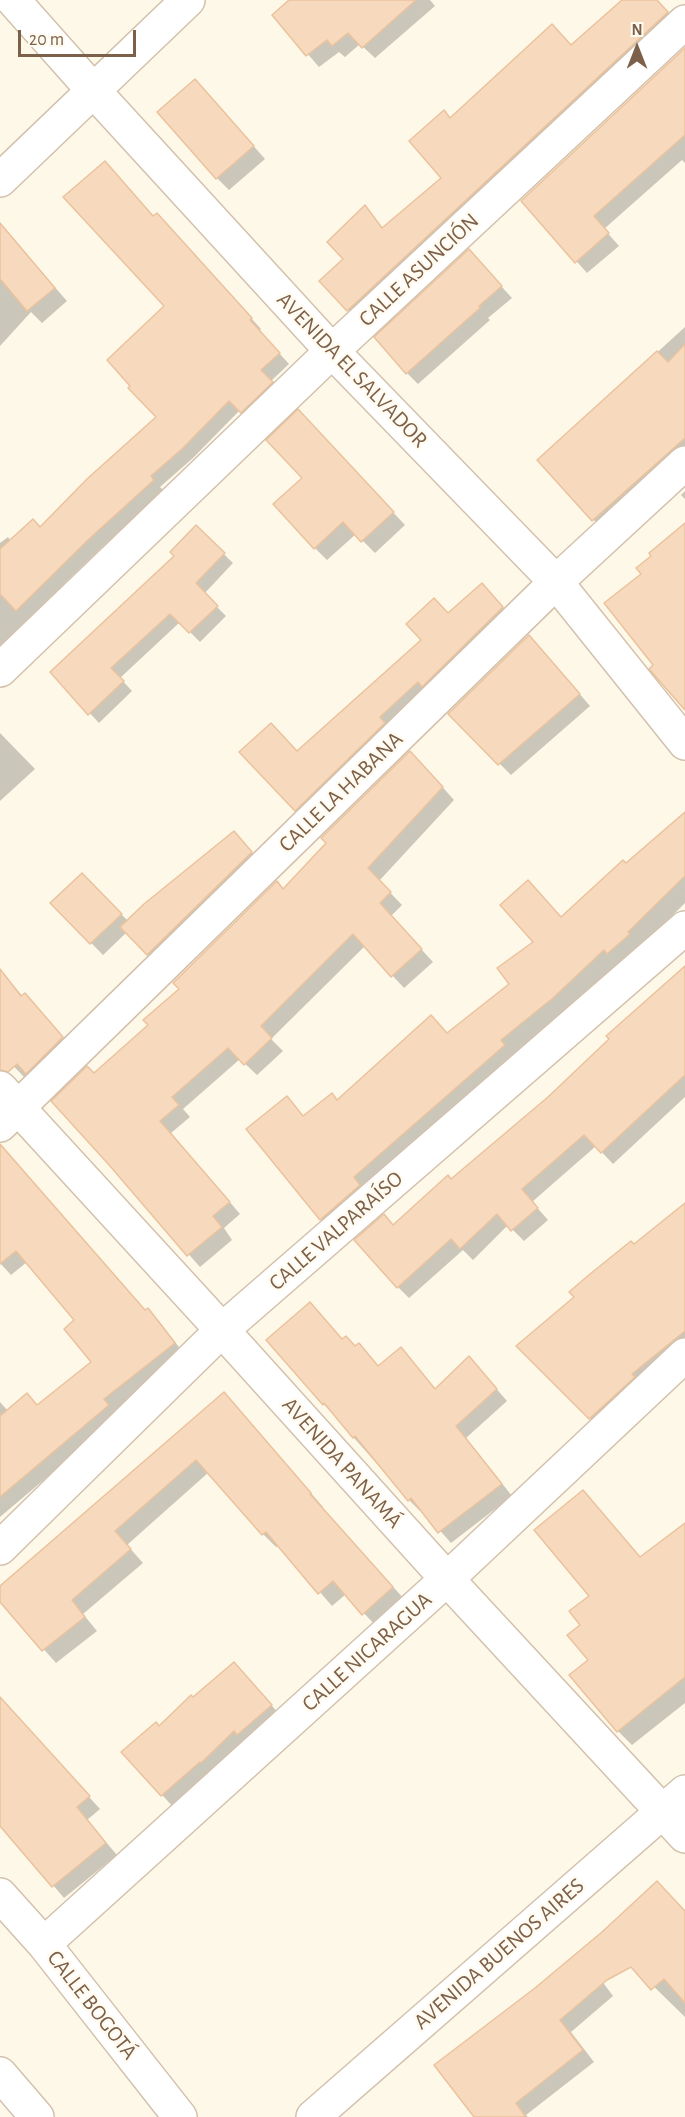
<!DOCTYPE html>
<meta charset="utf-8">
<style>
body{margin:0}
#map{position:relative;width:685px;height:2117px;overflow:hidden;background:#fef8e9;font-family:"Alegreya Sans",sans-serif}
canvas{display:block}
.north{position:absolute;left:607px;top:18px;width:60px;height:60px;-webkit-text-stroke:4px #fffbf1;paint-order:stroke;rotate:0deg;font-size:16px;font-weight:700;line-height:24px;text-align:center;color:#7d6049}
.north::after{content:'';display:block;margin:auto;width:21px;height:27px;background:#7d6049;clip-path:polygon(50% 0,100% 100%,50% 72%,0 100%)}
.scale{position:absolute;left:18px;top:30px;width:118px;height:27px;box-sizing:border-box;border:3px solid #7d6049;border-top:0;padding-left:8px;font-size:18px;line-height:21px;white-space:nowrap;color:#7d6049;-webkit-text-stroke:4px #fffbf1;paint-order:stroke}
</style>
<div id="map">
<canvas width="685" height="2117"></canvas>
<div class="north">N</div>
<div class="scale">20 m</div>
</div>
<script>
const c = document.querySelector('canvas').getContext('2d');
c.lineJoin = 'round';
function fillPath(path, color) {
  c.fillStyle = color;
  c.fill(path, 'evenodd');
}
function toPath(rows) {
  const path = new Path2D();
  for (const r of rows) {
    path.moveTo(r[0], r[1]);
    for (let i = 2; i < r.length; i += 2) path.lineTo(r[i], r[i + 1]);
  }
  return path;
}
function trace(path, color, width, dash) {
  c.strokeStyle = color;
  c.lineWidth = width;
  c.lineCap = dash ? 'butt' : 'round';
  c.setLineDash(dash || []);
  c.stroke(path);
}
function label(font, color, halo, rows, align = 'center') {
  c.font = font + ' "Alegreya Sans",sans-serif';
  c.lineWidth = 5;
  c.setLineDash([]);
  c.textBaseline = 'middle';
  c.strokeStyle = halo;
  c.fillStyle = color;
  for (const [text, x, y, turn = 0] of rows) {
    c.save();
    c.translate(x, y);
    c.rotate((+turn || 0) * Math.PI / 180);
    c.textAlign = isNaN(turn) ? turn : align;
    if (halo) c.strokeText(text, 0, 0);
    c.fillText(text, 0, 0);
    c.restore();
  }
}
fillPath(toPath([
 [291,0,430,0,435,6,375,58,360,44,345,57,339,52,319,67,274,15],
 [625,0,657,0,679,25,360,322,321,281,345,259,365,207,383,228,443,178,451,119,571,47],
 [685,50,685,163,682,160,604,229,619,246,587,273,523,201],
 [207,93,265,159,229,190,217,178],
 [153,218,167,225,261,329,259,331,289,364,271,381,282,393,252,422,240,410,193,458,160,487,164,491,100,549,0,646,0,543,8,537,11,541,40,529,158,417,166,306],
 [14,241,67,301,42,323,31,312,0,346,0,253],
 [469,251,512,298,488,318,490,320,418,384,407,373],
 [685,327,685,459,603,530,539,460],
 [310,424,405,525,375,553,356,534,327,560,315,548,304,478],
 [685,491,685,499,681,495],
 [196,527,233,563,204,594,226,616,200,642,180,622,120,678,132,691,99,723,52,672,176,556],
 [492,596,513,618,306,820,296,810,297,753,449,615],
 [540,648,590,706,511,775,450,714],
 [0,733,35,769,0,801],
 [422,764,454,800,379,881,402,905,391,916,433,962,404,988,365,946,271,1039,283,1051,257,1075,240,1059,183,1109,190,1117,171,1133,240,1214,224,1228,232,1240,200,1267,53,1101,94,1075,150,1025,181,989,284,890],
 [685,814,685,903,622,966,619,963,566,1011,513,1055,517,1060,335,1232,321,1219,248,1130,286,1098,304,1117,338,1101,448,1034,512,984,536,942],
 [244,843,261,863,157,964,127,932,103,955,52,903,82,875,128,921],
 [0,969,23,997,35,1006,72,1049,37,1083,28,1074,24,1077,0,1052],
 [685,969,685,1097,613,1164,596,1146,532,1202,548,1220,524,1241,508,1225,473,1260,463,1250,409,1298,398,1287,394,1226,451,1181,549,1098],
 [0,1165,146,1312,148,1310,159,1321,185,1355,114,1411,118,1417,0,1517,0,1402,8,1411,38,1407,93,1362,76,1320,27,1262,11,1275,0,1263],
 [685,1205,685,1352,601,1429,518,1347,634,1246],
 [343,1340,379,1367,400,1349,436,1390,480,1370,507,1401,466,1438,512,1496,451,1543,422,1510,420,1511,409,1500,268,1341],
 [237,1407,323,1507,322,1508,405,1600,376,1626,346,1594,332,1606,279,1545,276,1547,263,1534,209,1472,127,1545,143,1563,83,1614,97,1631,56,1663,0,1600,0,1588],
 [582,1492,641,1558,685,1591,685,1703,632,1745,618,1731,590,1660,582,1625,591,1596],
 [234,1664,283,1718,174,1808,123,1752,160,1728],
 [0,1709,17,1717,100,1809,87,1820,117,1855,64,1898,0,1823],
 [685,1913,685,2017,601,1935],
 [590,1965,613,1996,571,2032,594,2062,526,2115,528,2117,476,2117]
]), '#0003');
const building = toPath([
 [289,0,416,0,362,48,348,33,332,46,327,40,306,56,272,15,289,0],
 [622,0,657,0,668,12,347,311,319,281,343,259,327,242,365,205,382,228,441,178,409,141,444,110,450,118,552,24,571,45,622,0],
 [685,48,685,135,594,216,609,233,575,263,521,201,685,48],
 [195,79,254,146,216,179,157,112,195,79],
 [105,161,153,216,157,213,252,318,250,320,280,353,261,370,273,382,241,413,229,401,183,448,151,476,154,480,89,539,16,611,0,594,0,549,33,519,40,527,87,479,156,417,128,388,130,386,107,360,164,306,63,197,105,161],
 [0,223,55,288,27,311,0,279,0,223],
 [469,249,502,286,479,306,480,308,406,374,374,337,469,249],
 [685,344,685,438,592,521,537,460,657,351,668,362,685,344],
 [298,409,394,512,361,542,343,522,314,549,273,504,302,478,266,440,298,409],
 [685,523,685,710,649,669,653,665,604,603,641,574,636,568,651,556,649,553,685,523],
 [196,525,225,553,196,583,218,606,189,633,170,614,111,668,124,681,88,715,50,672,174,556,170,552,196,525],
 [482,583,503,607,422,687,418,682,380,717,385,723,295,811,239,752,271,723,297,751,421,640,406,624,434,598,448,613,482,583],
 [529,635,580,694,498,765,448,714,529,635],
 [410,751,443,787,368,868,391,892,380,903,422,949,391,977,353,934,261,1026,272,1038,244,1065,228,1048,172,1097,179,1105,160,1121,230,1202,213,1216,222,1227,187,1256,110,1166,51,1101,87,1066,94,1073,148,1025,143,1020,179,989,173,983,277,881,283,889,326,843,321,838,410,751],
 [685,812,685,876,628,932,630,934,607,954,604,950,553,998,501,1040,505,1045,354,1177,360,1185,320,1220,246,1129,287,1096,303,1116,332,1093,337,1100,431,1015,447,1033,509,984,497,968,533,942,500,905,528,880,561,917,623,860,626,863,685,812],
 [234,831,252,852,147,955,120,927,144,904,234,831],
 [82,873,122,914,90,944,50,903,82,873],
 [685,966,685,1075,601,1153,584,1135,522,1189,538,1208,511,1231,497,1214,460,1249,451,1239,397,1288,354,1240,384,1214,393,1225,448,1175,451,1179,548,1097,609,1039,606,1036,685,966],
 [0,969,21,996,25,993,63,1037,26,1074,17,1064,8,1072,0,1070,0,969],
 [0,1144,145,1310,148,1308,175,1343,104,1399,109,1405,0,1497,0,1416,27,1393,37,1405,91,1362,64,1329,74,1320,16,1251,0,1264,0,1144],
 [685,1203,685,1331,632,1374,635,1377,589,1419,516,1346,574,1297,569,1292,590,1274,631,1241,634,1244,685,1203],
 [310,1302,342,1339,346,1336,355,1346,359,1343,378,1366,401,1347,435,1389,469,1356,497,1389,456,1426,502,1484,438,1533,411,1498,408,1501,355,1436,353,1438,324,1403,323,1405,266,1340,310,1302],
 [224,1392,311,1493,310,1494,393,1587,362,1615,333,1581,318,1594,266,1532,262,1535,196,1460,115,1531,131,1549,72,1600,85,1617,42,1651,0,1602,0,1586,224,1392],
 [583,1490,640,1557,685,1523,685,1677,617,1732,569,1675,588,1660,567,1635,580,1625,569,1611,589,1596,534,1530,583,1490],
 [234,1662,272,1705,237,1735,234,1731,201,1763,200,1762,161,1796,121,1752,156,1722,159,1726,191,1695,193,1697,234,1662],
 [0,1697,90,1796,77,1807,106,1843,52,1887,0,1826,0,1697],
 [657,1881,685,1911,685,2003,664,1979,651,1990,631,1967,607,1980,560,2020,583,2050,516,2103,526,2117,474,2117,434,2065,535,1988,602,1932,657,1881]
]);
fillPath(building, '#f7dabe');
trace(building, '#ebc29c', 1.5);
const minor = toPath([
 [13,0,92,89,332,351,556,582,685,743],
 [0,180,188,0],
 [0,670,332,351,685,22],
 [0,1088,222,1330,447,1579,685,1836],
 [0,1125,556,582,685,463],
 [0,1548,222,1330,685,928],
 [0,1895,44,1944,180,2117],
 [44,1944,447,1579,685,1355],
 [0,2074,37,2117],
 [313,2117,685,1792]
]);
trace(minor, '#d3c1ac', 36);
trace(minor, '#fff', 33);
label('22px', '#7d6049', '#fffbf1', [
 ["CALLE ASUNCIÓN",419,270,-43],
 ["AVENIDA EL SALVADOR",352,370,46],
 ["CALLE LA HABANA",341,792,-44],
 ["CALLE VALPARAÍSO",336,1231,-41],
 ["AVENIDA PANAMÁ",342,1463,48],
 ["CALLE NICARAGUA",367,1652,-42],
 ["AVENIDA BUENOS AIRES",499,1954,-41],
 ["CALLE BOGOTÁ",92,2005,52]
]);
</script>
